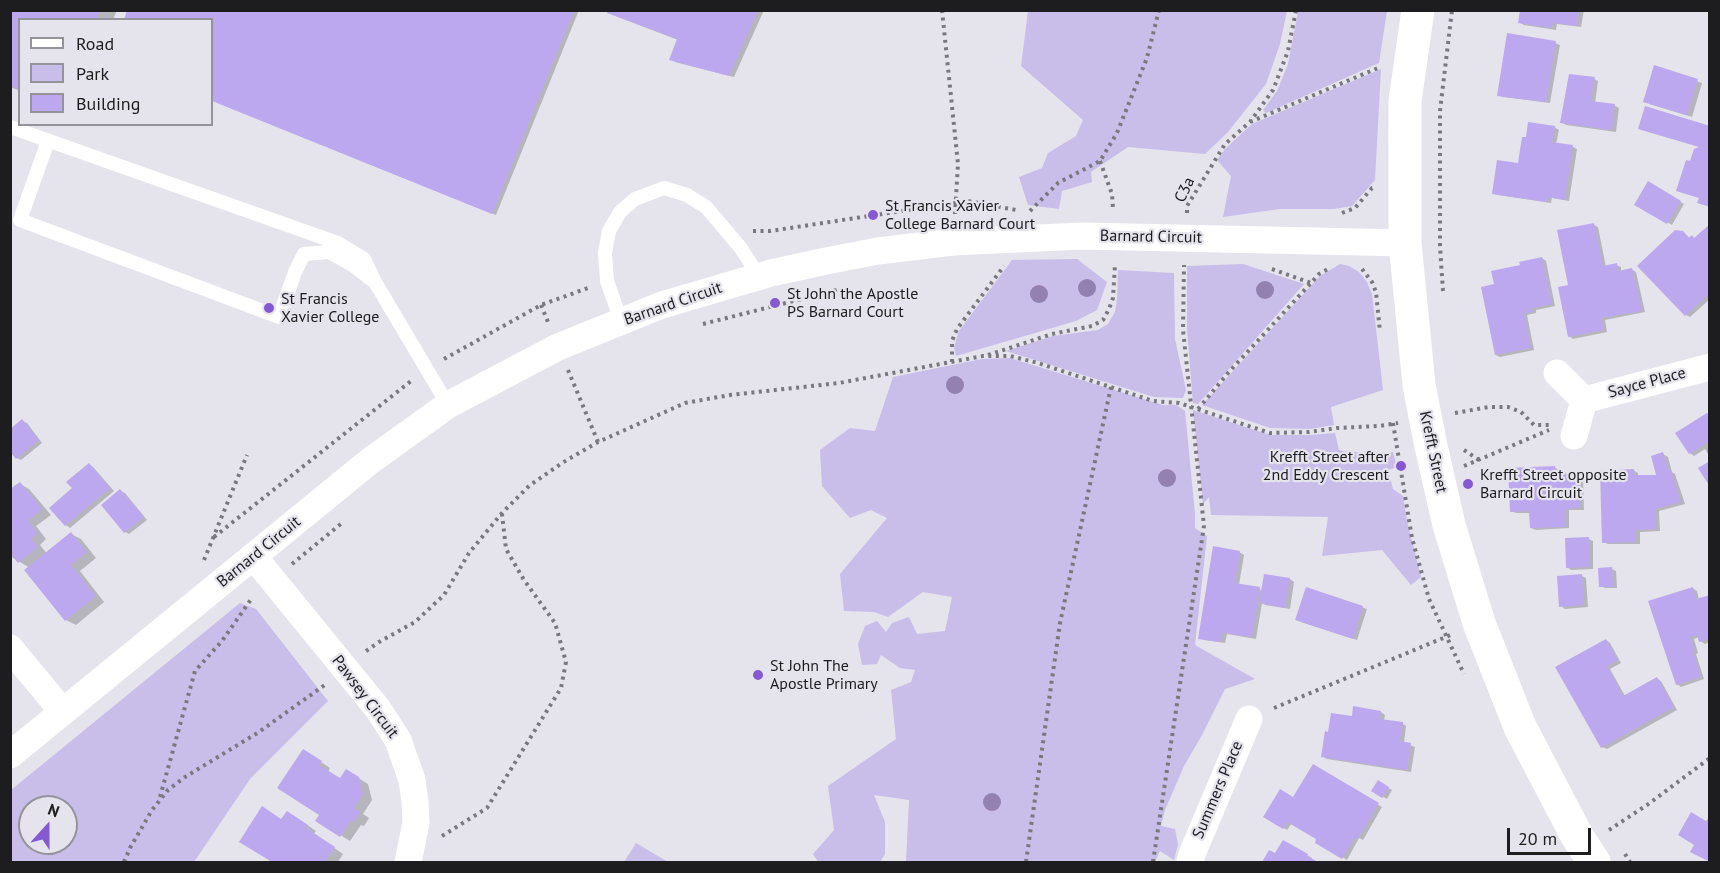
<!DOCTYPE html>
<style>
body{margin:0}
#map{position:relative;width:1720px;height:873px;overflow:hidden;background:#e5e3ec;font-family:"PT Sans",sans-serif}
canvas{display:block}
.frame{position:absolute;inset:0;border:12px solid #1d1c1f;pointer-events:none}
.legend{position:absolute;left:18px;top:18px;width:195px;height:108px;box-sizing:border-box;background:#e5e3ec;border:2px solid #95939a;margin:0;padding:8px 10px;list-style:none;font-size:18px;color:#1d1c1f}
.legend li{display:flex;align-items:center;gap:12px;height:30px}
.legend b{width:30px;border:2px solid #95939a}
.north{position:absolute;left:18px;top:795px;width:60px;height:60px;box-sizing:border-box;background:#e5e3ec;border:2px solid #95939a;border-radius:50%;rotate:21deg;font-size:16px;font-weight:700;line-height:24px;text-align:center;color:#1d1c1f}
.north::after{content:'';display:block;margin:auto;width:21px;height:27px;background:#8559d2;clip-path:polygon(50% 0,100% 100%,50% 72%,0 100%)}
.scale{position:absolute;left:1507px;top:828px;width:84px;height:27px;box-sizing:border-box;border:3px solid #1d1c1f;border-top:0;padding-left:8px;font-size:18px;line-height:21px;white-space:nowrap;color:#1d1c1f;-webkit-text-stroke:4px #e5e3ec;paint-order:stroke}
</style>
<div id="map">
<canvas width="1720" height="873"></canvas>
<div class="frame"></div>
<ul class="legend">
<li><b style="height:8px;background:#fff"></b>Road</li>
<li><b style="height:16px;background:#c9bdea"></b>Park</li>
<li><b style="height:16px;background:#bca8ee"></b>Building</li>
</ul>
<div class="north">N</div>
<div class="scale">20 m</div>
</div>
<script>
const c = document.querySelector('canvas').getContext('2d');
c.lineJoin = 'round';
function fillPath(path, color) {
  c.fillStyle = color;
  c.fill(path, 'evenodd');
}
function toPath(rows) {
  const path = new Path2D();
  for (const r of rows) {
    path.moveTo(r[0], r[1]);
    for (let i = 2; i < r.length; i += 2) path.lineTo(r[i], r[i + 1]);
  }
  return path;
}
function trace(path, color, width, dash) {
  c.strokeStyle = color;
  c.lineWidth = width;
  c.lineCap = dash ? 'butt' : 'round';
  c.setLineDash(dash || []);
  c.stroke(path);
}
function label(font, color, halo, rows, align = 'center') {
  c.font = font + ' "PT Sans",sans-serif';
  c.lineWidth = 4.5;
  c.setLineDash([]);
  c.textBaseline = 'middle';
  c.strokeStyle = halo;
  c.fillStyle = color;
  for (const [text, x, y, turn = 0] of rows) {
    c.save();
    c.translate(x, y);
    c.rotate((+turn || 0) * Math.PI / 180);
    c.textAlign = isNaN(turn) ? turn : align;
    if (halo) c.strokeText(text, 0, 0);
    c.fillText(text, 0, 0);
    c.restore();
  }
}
fillPath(toPath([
 [1028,11,1028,10,1287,11,1280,44,1266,84,1228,132,1205,154,1128,147,1091,172,1092,182,1062,191,1059,209,1028,205,1019,177,1042,168,1048,153,1076,136,1083,120,1021,66],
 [1298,11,1387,11,1379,63,1266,113,1263,110,1277,91,1288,64],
 [1381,69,1375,180,1352,206,1334,209,1280,209,1223,217,1231,176,1217,160,1225,149,1252,124],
 [1077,259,1107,282,1097,310,1076,321,956,356,954,347,959,331,1012,260],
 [1243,264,1304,284,1198,404,1193,403,1187,329,1187,266],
 [1340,264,1349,266,1359,272,1367,282,1372,294,1383,390,1331,407,1334,425,1310,429,1270,428,1202,405,1320,276],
 [1118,270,1174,273,1175,339,1186,390,1183,398,1154,397,1006,351,1053,336,1098,330,1108,324,1115,312,1117,299],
 [1010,358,1163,405,1176,405,1185,411,1195,514,1195,528,1207,536,1195,645,1255,679,1225,689,1202,735,1184,766,1165,810,1161,826,1175,829,1178,844,1174,860,1160,851,1155,862,906,862,909,800,874,795,885,822,885,854,880,862,818,862,813,854,834,830,828,786,896,739,891,690,911,682,915,670,900,668,881,655,877,664,862,665,858,644,865,626,877,621,886,632,892,623,909,617,917,634,945,631,952,597,923,592,888,617,874,612,844,611,840,574,887,518,871,510,850,518,822,486,820,450,850,428,875,431,893,377,982,359],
 [1193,410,1270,435,1311,435,1335,433,1339,450,1348,452,1393,452,1397,467,1388,470,1393,489,1403,496,1407,521,1421,577,1411,585,1382,550,1322,556,1328,517,1211,515,1209,497,1203,504],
 [240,603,256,609,328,701,250,779,194,862,11,862,11,790],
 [30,807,66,807,66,843,30,843],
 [636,843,668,862,624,862]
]), '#c9bdea');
fillPath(toPath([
 [10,10,117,10,113,20,20,20,20,91,10,87],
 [128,10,579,10,496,215,212,100,212,20],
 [610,10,764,10,734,77,675,62,678,40,613,15],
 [1521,10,1584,10,1581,27,1557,24,1556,30,1524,25,1519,22],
 [1555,43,1560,45,1550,103,1503,97,1498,95],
 [1655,67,1702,83,1692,117,1649,104],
 [1594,79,1598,81,1595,103,1615,106,1619,108,1616,132,1566,125,1562,122],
 [1554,127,1559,130,1556,144,1573,147,1577,149,1569,201,1552,198,1551,203,1498,195,1494,193,1519,165,1527,139],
 [1648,183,1684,204,1672,225,1636,204],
 [1594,225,1598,227,1606,267,1616,265,1621,267,1621,271,1631,269,1636,272,1645,312,1605,320,1607,332,1573,339,1569,336,1569,286],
 [1710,226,1710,299,1690,317,1686,315,1683,232,1691,239,1695,239],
 [1542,258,1546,261,1555,306,1536,310,1536,313,1527,315,1534,350,1500,357,1496,355,1522,266],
 [1707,415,1710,416,1710,457,1705,449,1694,456,1690,453],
 [22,421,27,423,42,443,21,460,17,458],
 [1663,454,1668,457,1672,472,1675,474,1685,504,1659,511,1660,531,1640,532,1640,544,1608,544,1604,542,1633,470,1638,473,1638,476,1658,476],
 [89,465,93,467,114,491,70,528,66,525,51,508,74,488],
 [1555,468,1559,470,1560,475,1578,474,1583,477,1584,510,1569,510,1569,528,1536,530,1531,528,1531,513,1516,513,1511,511],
 [20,484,29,489,51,515,36,526,46,539,40,545,47,554,71,534,81,539,96,558,80,571,104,602,76,625,66,620,30,568,10,556,10,491],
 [120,491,125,493,147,520,129,534,125,532],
 [1589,539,1593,541,1593,569,1571,570,1567,567],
 [1239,552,1244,555,1239,585,1259,589,1263,591,1265,576,1290,579,1294,582,1290,609,1265,605,1262,603,1256,639,1227,634,1225,643,1204,640,1200,638],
 [1612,569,1616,571,1617,588,1605,588,1601,586],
 [1582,576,1586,578,1588,607,1565,609,1561,606],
 [1692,588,1697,591,1699,600,1710,597,1710,642,1705,644,1700,641,1699,637,1694,639,1698,653,1696,654,1704,679,1681,687,1677,684],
 [1307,589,1367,609,1357,640,1301,622],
 [1606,640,1610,643,1621,663,1610,669,1625,696,1657,679,1661,681,1677,710,1607,749,1602,747],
 [1381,712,1385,715,1384,721,1402,723,1406,726,1404,743,1415,747,1411,772,1327,759,1322,756,1329,733,1353,717],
 [312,756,330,768,328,772,341,780,347,771,368,784,372,800,363,814,369,818,364,826,361,825,350,841,318,821,321,815],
 [1313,766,1382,807,1363,840,1359,838,1347,860,1317,842,1318,839,1292,823,1287,830,1265,817,1294,799],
 [1378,782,1392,790,1387,799,1373,791],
 [297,818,316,831,314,834,343,854,338,862,275,862,241,841,282,821],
 [1284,842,1312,858,1310,860,1315,862,1263,862,1270,852,1276,855]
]), '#0003');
fillPath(toPath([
 [10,10,100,10,96,20,20,20,20,90,10,86],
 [127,10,574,10,492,214,212,101,212,20,124,20],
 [608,10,758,10,729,76,669,60,677,39,607,13],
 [1520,10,1579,10,1577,26,1553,23,1552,28,1518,23],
 [1507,33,1556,41,1546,102,1497,96],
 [1654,65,1698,79,1687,115,1643,102],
 [1569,74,1595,77,1591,101,1615,104,1612,130,1560,123],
 [1645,106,1710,126,1710,207,1697,203,1699,198,1676,191,1686,160,1690,161,1694,149,1699,147,1638,129],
 [1528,122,1555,126,1552,142,1573,145,1565,200,1548,197,1547,202,1492,194,1497,160,1518,163,1522,137,1526,137],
 [1648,181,1681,201,1667,224,1634,205],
 [1594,223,1603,266,1617,263,1618,271,1632,268,1642,311,1601,318,1604,330,1568,337,1558,287,1568,285,1557,230],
 [1710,224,1710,293,1685,316,1637,266,1675,230,1683,231,1689,238,1692,235,1694,238],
 [1542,257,1552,304,1532,308,1533,312,1524,313,1531,348,1495,355,1481,287,1494,284,1491,271,1520,265,1519,262],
 [1707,413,1710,417,1710,441,1689,454,1675,433],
 [22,419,39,440,16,459,10,452,10,429],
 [1663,452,1669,471,1671,470,1681,502,1656,509,1656,529,1636,530,1636,542,1602,543,1600,471,1634,469,1634,475,1656,475,1651,456],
 [1710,461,1710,487,1698,468],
 [89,463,110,488,65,526,49,508,72,488,66,482],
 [1555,466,1556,474,1579,473,1580,508,1565,509,1566,527,1530,528,1529,511,1510,512,1508,468],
 [20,482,42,509,28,521,38,533,31,539,38,547,18,563,10,553,10,489],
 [120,489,144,517,124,533,101,505],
 [71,532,87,552,71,565,96,596,65,621,24,570],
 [1589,537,1590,567,1566,568,1565,538],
 [1213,546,1240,551,1235,583,1260,587,1252,637,1222,633,1221,642,1198,639],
 [1612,567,1613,587,1599,587,1598,568],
 [1264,574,1290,578,1285,608,1259,603],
 [1582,574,1584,605,1559,607,1557,576],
 [1306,587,1363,606,1353,639,1295,620],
 [1693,587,1696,599,1710,595,1710,639,1699,642,1697,635,1690,637,1695,651,1693,651,1701,677,1676,685,1648,601],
 [1606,639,1618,660,1607,666,1623,696,1657,677,1674,707,1601,748,1555,667],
 [1353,706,1381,711,1380,719,1403,722,1400,741,1411,743,1407,770,1321,757,1325,731,1328,732,1331,713,1352,716],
 [303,749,322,761,319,765,340,778,346,769,359,777,363,794,354,808,360,812,354,822,351,820,340,837,315,821,319,815,277,788],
 [1313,764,1379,803,1358,839,1355,837,1342,859,1315,843,1316,839,1287,822,1283,829,1263,817,1280,789,1293,797],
 [1378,780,1389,787,1382,798,1371,791],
 [262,806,281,819,287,811,308,825,306,828,335,847,326,861,329,862,272,862,239,842],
 [1691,812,1706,821,1710,816,1710,862,1690,852,1694,845,1678,835],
 [1283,840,1308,854,1307,856,1318,862,1262,862,1269,850,1275,853]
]), '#bca8ee');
trace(toPath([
 [942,10,958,164,955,214],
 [1250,122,1378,68],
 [1100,161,1112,194,1113,209],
 [1030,211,1058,183,1100,161,1117,133,1147,58,1159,10],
 [1187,213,1187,206,1225,144,1250,122,1273,90,1288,51,1296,10],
 [1342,213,1355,208,1372,188,1375,187],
 [753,231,770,231,968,201,1016,210],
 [1272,269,1311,283],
 [1362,269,1372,282,1376,292,1380,332],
 [1443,291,1440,246,1440,111,1452,10],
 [541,305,548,322],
 [703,324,841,289],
 [988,355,1052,334,1092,326,1103,320,1109,309,1113,298,1115,265],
 [444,359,541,305,588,288],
 [952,362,952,341,957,329,1004,266],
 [568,370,598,442],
 [1198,409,1228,373,1311,283,1319,274,1328,269],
 [1455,413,1489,407,1508,407,1521,412,1534,425,1549,425],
 [1393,423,1412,538,1429,599,1464,674],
 [1464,450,1479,460],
 [1464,466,1549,430],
 [214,537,411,381],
 [204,560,247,455],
 [292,564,342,523],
 [366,651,379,642,415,622,444,595,469,553,502,513,529,486,562,463,598,442,685,403,730,395,839,383,983,356,1010,356,1038,363,1153,401,1179,403,1270,433,1309,432,1337,428,1379,426,1398,423],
 [1274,708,1453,634],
 [160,797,195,671,222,641,252,598],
 [1609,830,1647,805,1710,758],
 [442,836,487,808,561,688,566,662,555,623,524,580,506,549,502,514],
 [1625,854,1630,862],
 [124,862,130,848,152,810,168,790,185,777,259,732,326,684],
 [1026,862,1060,623,1111,387],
 [1153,862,1204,526,1183,330,1184,265]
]), '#79787e', 4, [3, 4.5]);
trace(toPath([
 [10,127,338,243,364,259,375,282,448,405],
 [48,141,20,220,279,317,295,272,304,254,329,252,354,266,372,280],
 [621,321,607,281,605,253,609,231,620,212,635,199,664,188,687,195,706,207,740,247,759,276]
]), '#fff', 14);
trace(toPath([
 [1557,373,1584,400,1574,436],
 [1584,400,1710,367],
 [254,557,378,709,398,740,412,780,415,802,416,823,408,862],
 [10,648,63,712],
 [10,755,370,461,448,405,558,347,662,305,771,273,826,261,878,251,953,242,1083,236,1405,243],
 [1190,862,1192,854,1249,719]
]), '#fff', 27);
trace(toPath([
 [1418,10,1405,101,1405,243,1419,385,1431,446,1449,525,1479,623,1520,727,1577,836,1594,862]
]), '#fff', 33);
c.fillStyle = '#9281b1';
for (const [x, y] of [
 [1087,288],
 [1265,290],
 [1039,294],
 [955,385],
 [1167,478],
 [992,802]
]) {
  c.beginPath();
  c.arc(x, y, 9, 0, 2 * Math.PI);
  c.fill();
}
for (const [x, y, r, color] of [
 [873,215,6,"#8559d2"],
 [775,303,6,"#8559d2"],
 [269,308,6,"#8559d2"],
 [1401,466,6,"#8559d2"],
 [1468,484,6,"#8559d2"],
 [758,675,6,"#8559d2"]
]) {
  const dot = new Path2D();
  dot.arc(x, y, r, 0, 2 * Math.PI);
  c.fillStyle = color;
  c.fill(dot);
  trace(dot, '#e5e3ec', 2);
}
label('16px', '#1d1c1f', '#e5e3ec', [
 ["C3a",1185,190,-64],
 ["Barnard Circuit",1151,237,1],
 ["Barnard Circuit",673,304,-19],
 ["Sayce Place",1647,383,-15],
 ["Krefft Street",1433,452,78],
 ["Barnard Circuit",259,552,-39],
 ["Pawsey Circuit",365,697,53],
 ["Summers Place",1218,790,-67]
]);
label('16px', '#1d1c1f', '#e5e3ec', [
 ["St Francis Xavier",885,206],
 ["College Barnard Court",885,224],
 ["St John the Apostle",787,294],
 ["PS Barnard Court",787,312],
 ["St Francis",281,299],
 ["Xavier College",281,317],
 ["Krefft Street after",1389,457,"right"],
 ["2nd Eddy Crescent",1389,475,"right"],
 ["Krefft Street opposite",1480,475],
 ["Barnard Circuit",1480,493],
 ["St John The",770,666],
 ["Apostle Primary",770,684]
], 'left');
</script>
